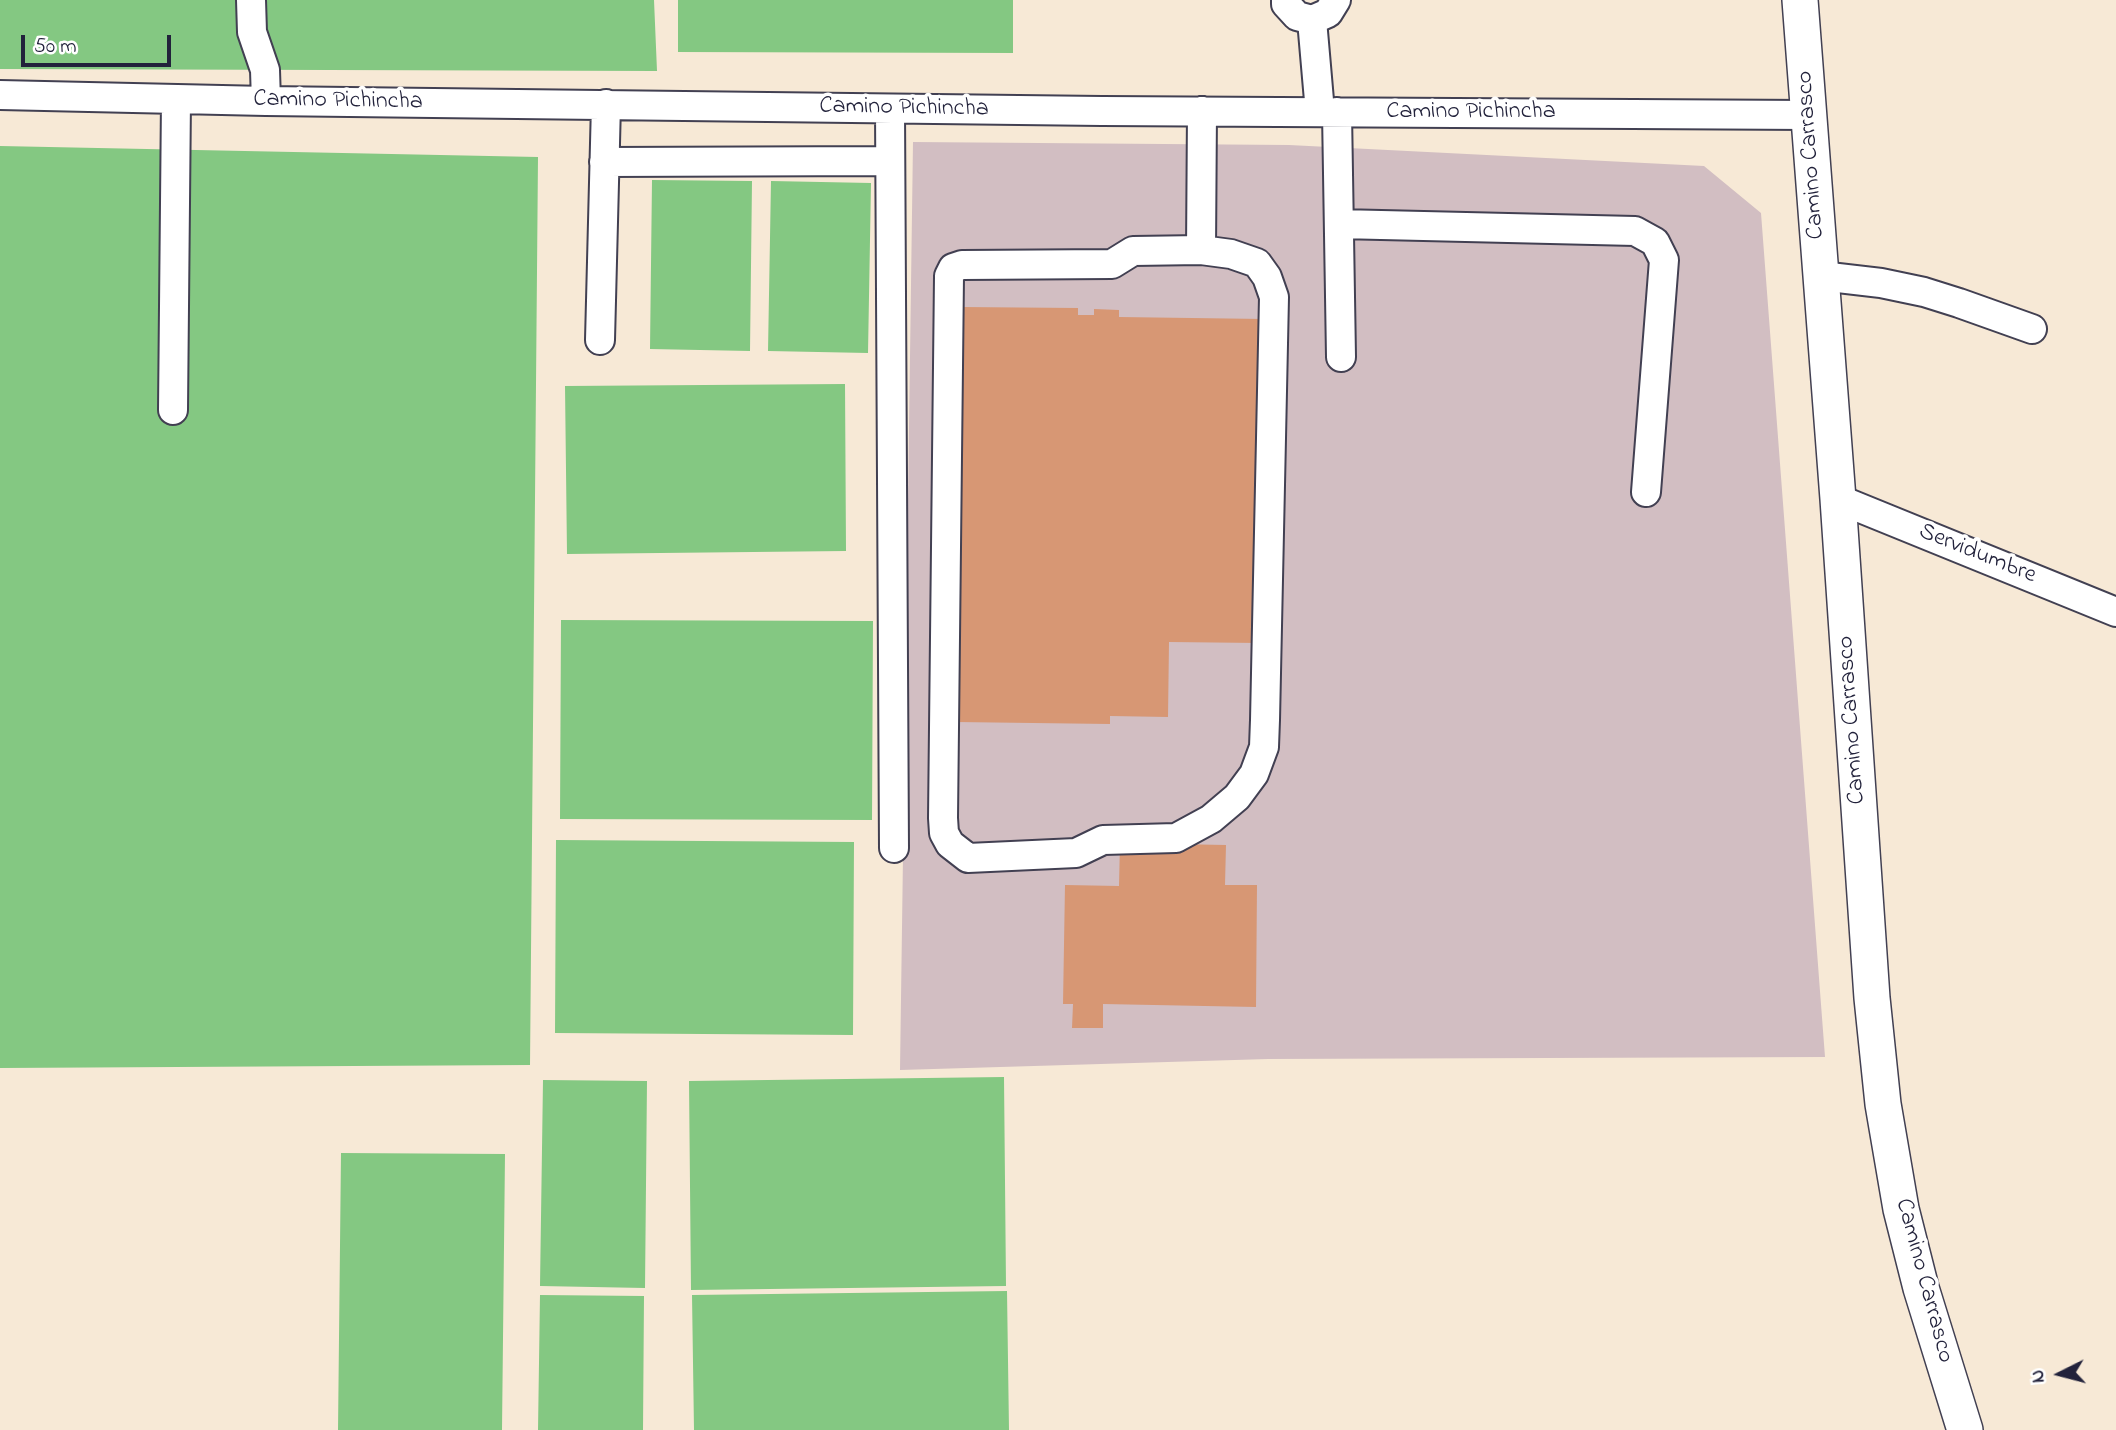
<!DOCTYPE html>
<style>
body{margin:0}
#map{position:relative;width:2116px;height:1430px;overflow:hidden;background:#f7e9d6;font-family:"Indie Flower",sans-serif}
canvas{display:block}
.north{position:absolute;left:2025px;top:1339px;width:70px;height:70px;-webkit-text-stroke:5px #fff;paint-order:stroke;rotate:264deg;font-size:19px;font-weight:700;line-height:28px;text-align:center;color:#22223b}
.north::after{content:'';display:block;margin:auto;width:24px;height:32px;background:#22223b;clip-path:polygon(50% 0,100% 100%,50% 72%,0 100%)}
.scale{position:absolute;left:21px;top:35px;width:150px;height:32px;box-sizing:border-box;border:4px solid #22223b;border-top:0;padding-left:9px;font-size:21px;line-height:24px;white-space:nowrap;color:#22223b;-webkit-text-stroke:5px #fff;paint-order:stroke}
</style>
<div id="map">
<canvas width="2116" height="1430"></canvas>
<div class="north">N</div>
<div class="scale">50 m</div>
</div>
<script>
const c = document.querySelector('canvas').getContext('2d');
c.lineJoin = 'round';
function fillPath(path, color) {
  c.fillStyle = color;
  c.fill(path, 'evenodd');
}
function toPath(rows) {
  const path = new Path2D();
  for (const r of rows) {
    path.moveTo(r[0], r[1]);
    for (let i = 2; i < r.length; i += 2) path.lineTo(r[i], r[i + 1]);
  }
  return path;
}
function trace(path, color, width, dash) {
  c.strokeStyle = color;
  c.lineWidth = width;
  c.lineCap = dash ? 'butt' : 'round';
  c.setLineDash(dash || []);
  c.stroke(path);
}
function label(font, color, halo, rows, align = 'center') {
  c.font = font + ' "Indie Flower",sans-serif';
  c.lineWidth = 7;
  c.setLineDash([]);
  c.textBaseline = 'middle';
  c.strokeStyle = halo;
  c.fillStyle = color;
  for (const [text, x, y, turn = 0] of rows) {
    c.save();
    c.translate(x, y);
    c.rotate((+turn || 0) * Math.PI / 180);
    c.textAlign = isNaN(turn) ? turn : align;
    if (halo) c.strokeText(text, 0, 0);
    c.fillText(text, 0, 0);
    c.restore();
  }
}
fillPath(toPath([
 [913,142,1289,145,1704,166,1761,213,1825,1057,1268,1059,900,1070]
]), '#d2bec2');
fillPath(toPath([
 [0,0,654,0,657,71,0,69],
 [678,0,1013,0,1013,53,678,52],
 [0,146,538,157,530,1065,0,1068],
 [652,180,752,181,750,351,650,349],
 [771,181,871,183,868,353,768,351],
 [845,384,846,551,567,554,565,386],
 [561,620,873,621,872,820,560,819],
 [556,840,854,842,853,1035,555,1033],
 [1004,1077,1006,1286,691,1290,689,1081],
 [543,1080,647,1081,645,1288,540,1286],
 [341,1153,505,1154,502,1430,338,1430],
 [1007,1291,1009,1430,694,1430,692,1295],
 [540,1295,644,1296,643,1430,538,1430]
]), '#84c882');
fillPath(toPath([
 [961,307,1078,308,1078,315,1094,315,1094,309,1119,310,1119,317,1264,319,1259,643,1169,642,1168,717,1110,716,1110,724,956,722],
 [1120,843,1226,845,1225,885,1257,885,1256,1007,1103,1004,1103,1028,1072,1028,1073,1004,1063,1004,1065,885,1119,886]
]), '#d79774');
const minor = toPath([
 [251,0,252,32,265,70,266,101],
 [1286,0,1286,4,1297,16,1312,20,1328,13,1336,0],
 [1312,20,1320,112],
 [0,95,266,101,1102,111,1809,115],
 [890,109,894,848],
 [1337,112,1341,357],
 [604,162,889,161],
 [1339,224,1635,231,1655,242,1664,260,1646,492],
 [1201,250,1231,254,1257,263,1267,277,1274,297,1265,720,1264,747,1254,774,1237,797,1211,819,1176,838,1103,840,1076,853,968,858,950,844,944,833,943,818,949,276,953,268,962,265,1112,264,1133,251,1201,250],
 [1201,250,1202,111],
 [1821,276,1881,283,1924,292,1959,303,2032,329],
 [600,340,606,104],
 [173,410,176,99],
 [1838,499,2116,612]
]);
const major = toPath([
 [1800,0,1838,499,1872,998,1883,1104,1901,1209,1921,1288,1965,1430]
]);
trace(minor, '#424052', 32);
trace(major, '#424052', 38);
trace(minor, '#fff', 28);
trace(major, '#fff', 35);
label('24px', '#22223b', '#fff', [
 ["Camino Pichincha",338,102,1],
 ["Camino Pichincha",904,109,1],
 ["Camino Pichincha",1471,113],
 ["Camino Carrasco",1812,155,-94],
 ["Servidumbre",1977,555,22],
 ["Camino Carrasco",1853,720,-94],
 ["Camino Carrasco",1923,1281,75]
]);
</script>
